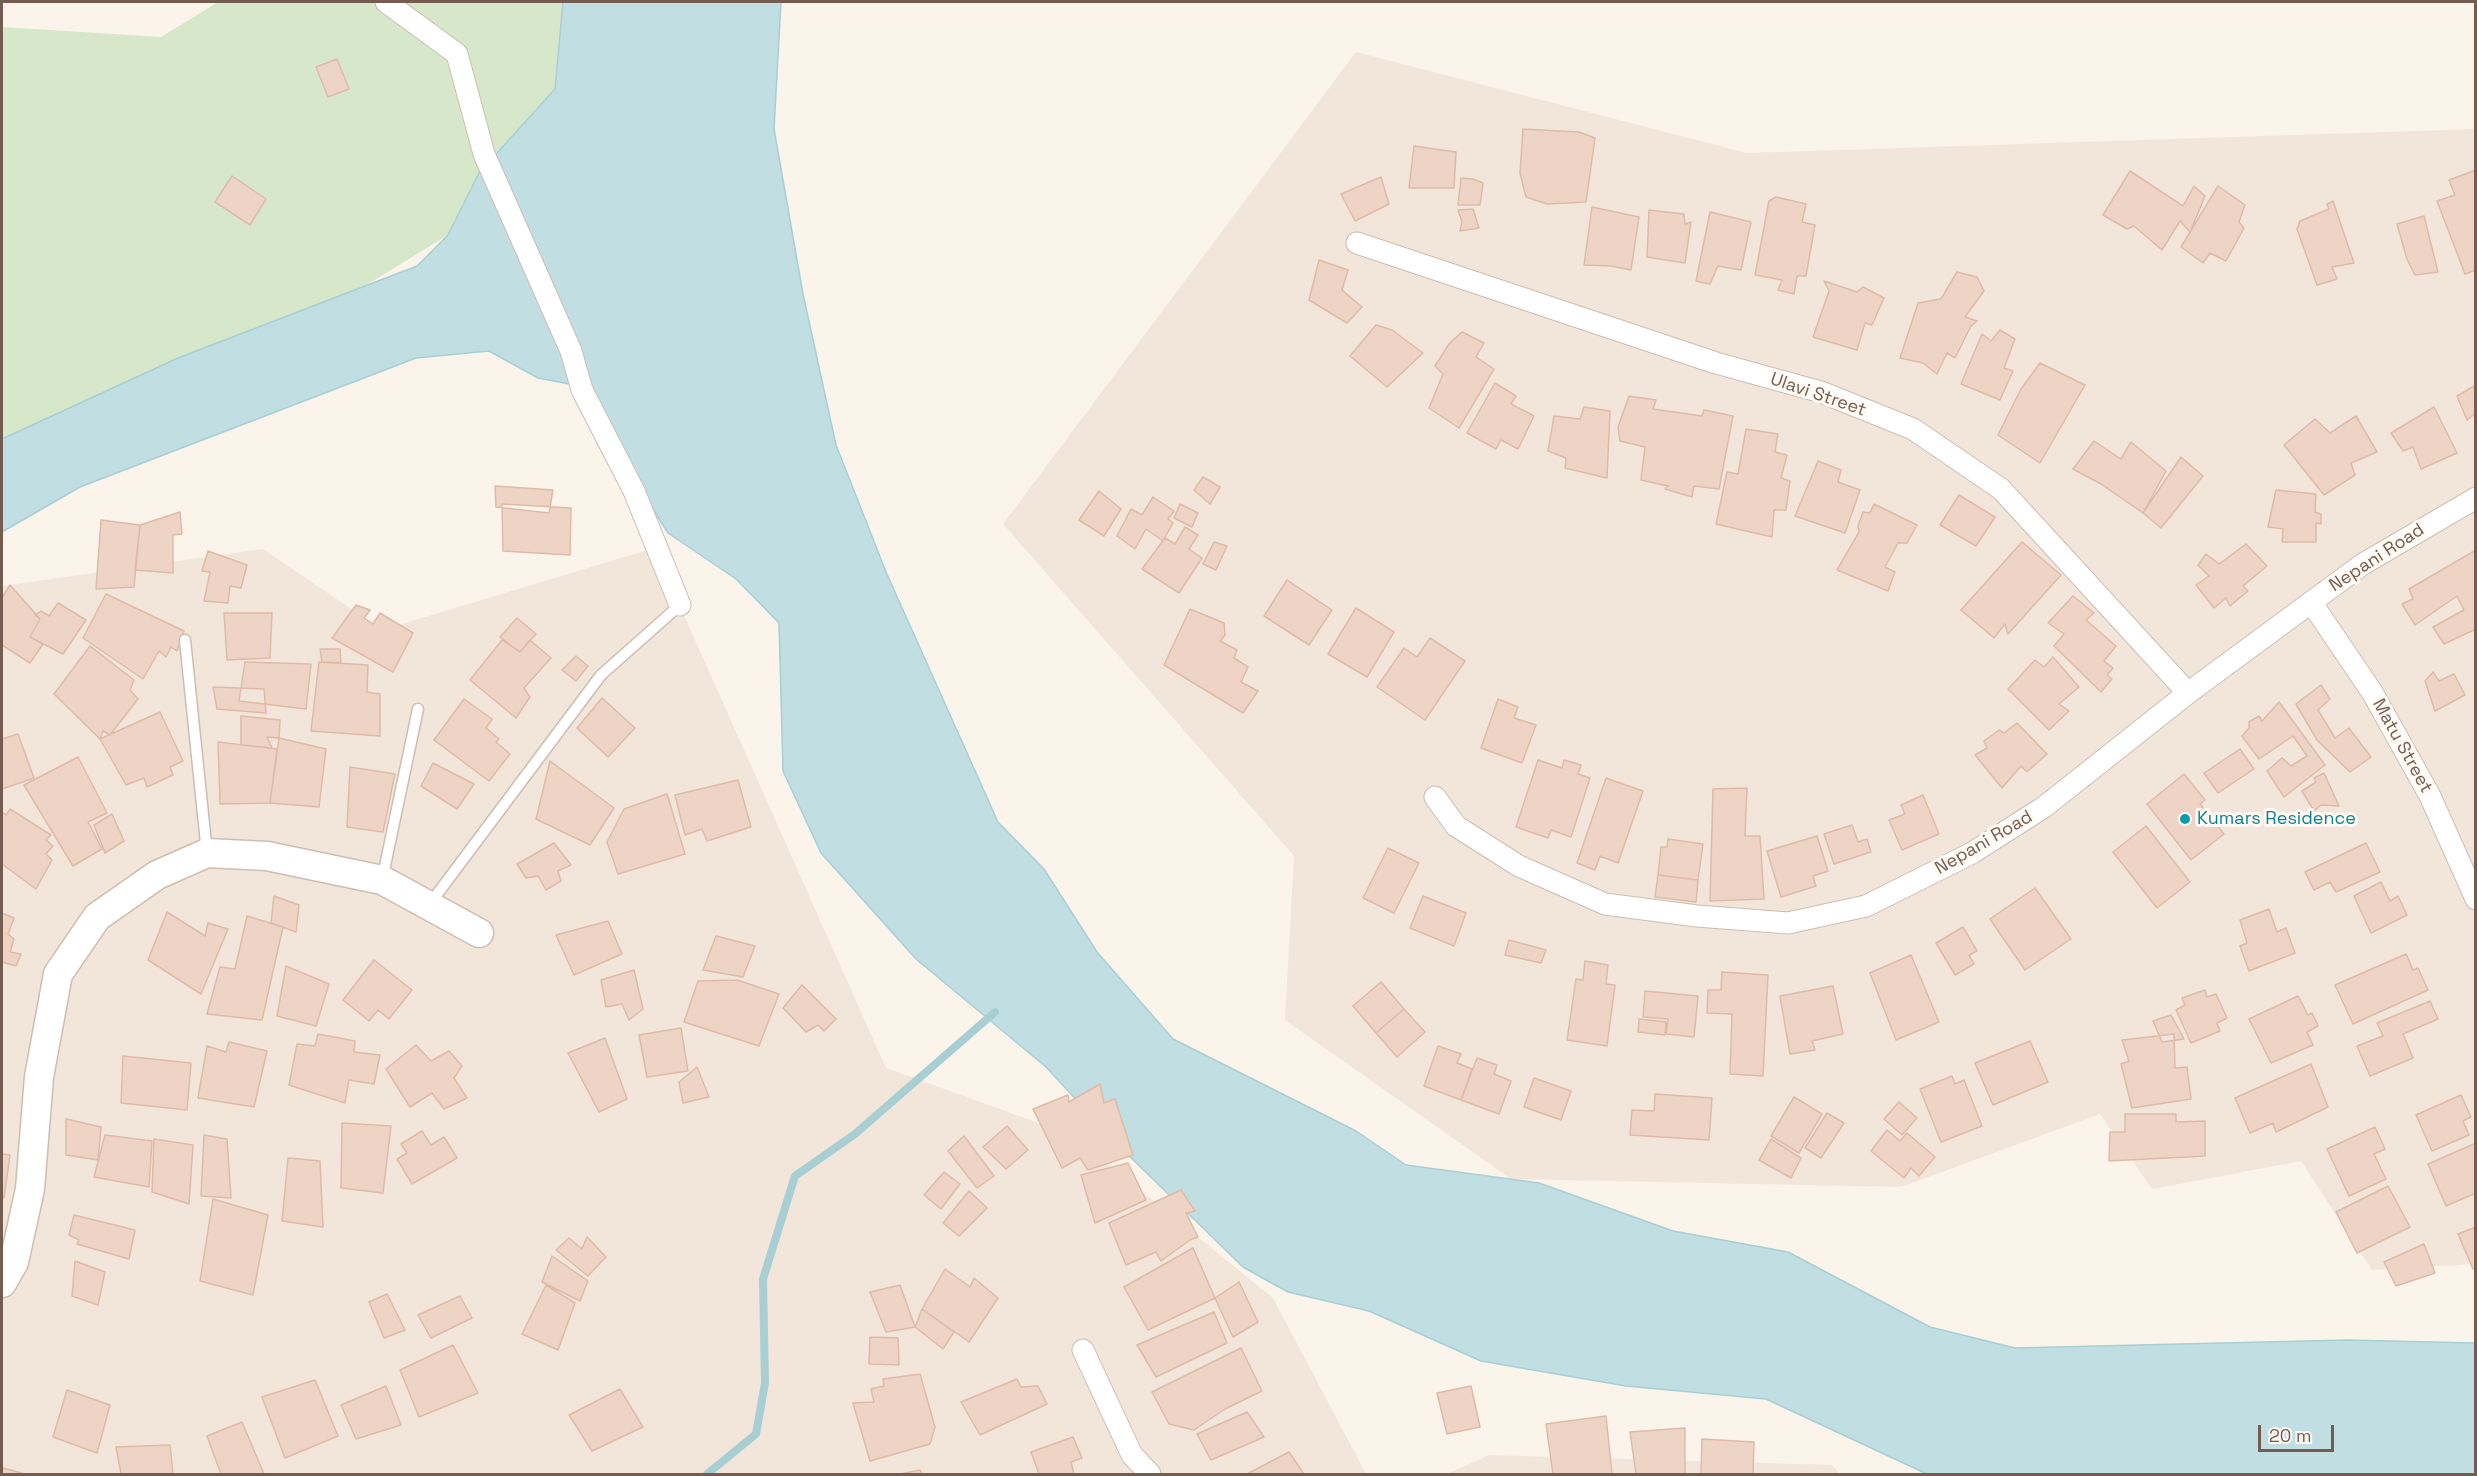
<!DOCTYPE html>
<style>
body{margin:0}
#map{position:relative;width:2477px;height:1476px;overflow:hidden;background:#fbf4eb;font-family:"Space Grotesk",sans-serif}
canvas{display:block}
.frame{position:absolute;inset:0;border:3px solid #745c50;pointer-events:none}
.scale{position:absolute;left:2258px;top:1425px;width:76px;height:27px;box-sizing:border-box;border:3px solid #745c50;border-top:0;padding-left:8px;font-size:18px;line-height:21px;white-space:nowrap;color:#745c50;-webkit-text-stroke:4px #fef9f2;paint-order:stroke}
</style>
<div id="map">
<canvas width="2477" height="1476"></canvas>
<div class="frame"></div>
<div class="scale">20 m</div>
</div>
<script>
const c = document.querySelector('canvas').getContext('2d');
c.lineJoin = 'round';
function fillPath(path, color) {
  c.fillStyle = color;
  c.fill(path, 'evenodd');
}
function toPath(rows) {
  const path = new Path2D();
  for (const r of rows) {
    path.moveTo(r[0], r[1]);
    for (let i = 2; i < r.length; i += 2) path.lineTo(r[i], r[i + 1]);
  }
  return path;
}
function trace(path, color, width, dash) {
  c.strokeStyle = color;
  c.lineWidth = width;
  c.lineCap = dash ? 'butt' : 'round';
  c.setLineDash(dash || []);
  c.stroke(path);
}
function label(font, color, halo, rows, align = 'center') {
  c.font = font + ' "Space Grotesk",sans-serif';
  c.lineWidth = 6;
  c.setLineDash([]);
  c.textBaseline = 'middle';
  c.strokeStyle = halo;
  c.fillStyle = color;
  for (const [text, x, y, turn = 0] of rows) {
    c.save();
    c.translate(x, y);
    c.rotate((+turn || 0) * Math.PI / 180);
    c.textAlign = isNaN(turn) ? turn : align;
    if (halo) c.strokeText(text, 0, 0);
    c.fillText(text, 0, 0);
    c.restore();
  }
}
fillPath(toPath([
 [1356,52,1747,153,2475,129,2475,1264,2372,1270,2301,1161,2152,1189,2100,1114,1901,1187,1511,1179,1285,1020,1294,856,1003,524],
 [654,548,886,1068,1072,1135,1273,1298,1366,1474,2,1474,2,586,263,549,382,630],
 [1489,1455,1832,1465,1840,1474,1447,1474]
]), '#f2e6da');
fillPath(toPath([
 [218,2,563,2,555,89,479,173,448,235,360,289,178,358,2,439,2,27,161,37]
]), '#d7e8ca');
const water = toPath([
 [563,2,781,2,774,129,803,294,836,445,886,572,998,822,1044,869,1097,952,1173,1039,1356,1131,1406,1165,1539,1183,1673,1231,1788,1252,1930,1327,2015,1348,2347,1340,2475,1343,2475,1474,1927,1474,1766,1399,1626,1386,1481,1361,1369,1311,1288,1292,1243,1267,1121,1148,1046,1067,916,959,821,853,783,771,779,623,736,579,668,533,623,461,580,386,538,378,489,351,416,358,80,487,2,532,2,439,178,358,417,266,448,235,479,173,555,89,563,2]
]);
fillPath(water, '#c1dfe3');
trace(water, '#a8cfd4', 1.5);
trace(toPath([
 [707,1474,756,1434,765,1383,763,1279,795,1176,855,1134,995,1012]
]), '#a8cfd4', 8);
const building = toPath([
 [337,59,349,89,328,97,316,67,337,59],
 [1523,129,1579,132,1595,138,1586,202,1547,204,1526,197,1520,173,1523,129],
 [1414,146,1456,152,1454,188,1409,188,1414,146],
 [2476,170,2476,270,2465,274,2437,201,2455,195,2449,180,2476,170],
 [2130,171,2183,206,2194,186,2205,196,2190,232,2180,221,2162,250,2134,226,2127,229,2103,215,2130,171],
 [232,176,266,199,250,225,215,202,232,176],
 [1381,177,1389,204,1355,221,1341,194,1381,177],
 [1461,178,1473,179,1483,183,1480,205,1458,205,1461,178],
 [2218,186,2245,205,2239,222,2244,228,2226,261,2210,253,2203,263,2181,247,2218,186],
 [1776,197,1806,204,1802,222,1815,225,1806,276,1797,276,1794,294,1778,290,1782,280,1755,275,1769,201,1776,197],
 [2333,201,2354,263,2332,267,2337,279,2317,285,2297,229,2300,221,2329,209,2327,204,2333,201],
 [1592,207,1639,217,1631,270,1611,266,1584,265,1592,207],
 [1473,209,1479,228,1460,231,1462,222,1458,210,1473,209],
 [1649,210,1684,214,1685,224,1691,222,1685,263,1647,257,1649,210],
 [1710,212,1751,222,1741,270,1718,266,1710,284,1696,281,1710,212],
 [2424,216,2438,272,2415,275,2407,259,2397,224,2424,216],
 [1319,260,1348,270,1342,290,1362,307,1347,323,1309,300,1319,260],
 [1957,272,1977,277,1984,291,1965,317,1977,321,1971,326,1955,358,1947,353,1937,374,1923,363,1900,358,1918,303,1941,299,1957,272],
 [1824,281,1857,292,1863,287,1884,298,1872,325,1865,323,1857,350,1813,337,1829,291,1824,281],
 [1376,325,1392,330,1423,353,1387,387,1350,356,1376,325],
 [2000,330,2015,339,2004,368,2013,371,2000,400,1961,384,1982,334,1991,341,2000,330],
 [1462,332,1484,343,1476,357,1494,369,1459,428,1429,408,1443,374,1435,366,1449,344,1462,332],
 [2040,363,2085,385,2040,463,1998,435,2021,389,2040,363],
 [1495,383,1516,396,1511,404,1534,416,1518,449,1501,440,1496,449,1467,433,1495,383],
 [2476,385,2476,413,2467,420,2457,396,2476,385],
 [1629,396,1656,400,1653,409,1702,416,1704,410,1733,416,1719,489,1694,486,1692,497,1665,489,1668,486,1641,480,1645,447,1620,441,1618,427,1629,396],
 [1584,407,1610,411,1607,478,1565,468,1566,458,1548,451,1554,416,1580,419,1584,407],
 [2434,407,2457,453,2421,469,2413,447,2403,451,2391,433,2434,407],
 [2356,416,2377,452,2351,463,2355,475,2324,495,2284,445,2315,419,2330,433,2356,416],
 [1746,429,1778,434,1775,452,1787,455,1781,478,1790,481,1786,510,1774,510,1772,537,1716,524,1727,472,1738,474,1746,429],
 [2094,441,2121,459,2131,442,2166,471,2143,513,2101,484,2073,469,2094,441],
 [2181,457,2203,476,2161,528,2143,513,2181,457],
 [1818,461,1841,470,1838,482,1860,490,1845,533,1795,516,1818,461],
 [1203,477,1220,487,1210,504,1194,490,1203,477],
 [495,486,553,490,549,513,496,507,495,486],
 [2276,490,2316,494,2315,512,2321,514,2321,524,2316,523,2316,542,2282,542,2283,529,2268,527,2276,490],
 [1099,491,1121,509,1104,536,1079,520,1099,491],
 [1959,495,1995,517,1976,546,1940,525,1959,495],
 [1153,497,1174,511,1168,519,1173,523,1163,541,1146,529,1135,549,1117,536,1131,509,1142,515,1153,497],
 [502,504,571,508,570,555,503,551,502,504],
 [1180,504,1198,513,1192,527,1174,518,1180,504],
 [1874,504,1917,525,1907,543,1898,543,1885,567,1895,572,1888,591,1837,570,1859,532,1858,526,1863,512,1870,513,1874,504],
 [180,512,182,534,173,535,173,573,135,570,140,525,180,512],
 [101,520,140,525,134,587,96,589,101,520],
 [1185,527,1198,535,1189,549,1202,558,1179,593,1142,569,1165,538,1175,544,1185,527],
 [1214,542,1227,546,1216,570,1203,564,1214,542],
 [2022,542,2061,575,2008,634,2005,624,1994,638,1961,610,2022,542],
 [2246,544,2267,566,2243,586,2248,591,2230,606,2226,598,2214,608,2196,585,2209,576,2198,565,2206,554,2219,564,2246,544],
 [2476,550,2476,629,2444,644,2433,627,2464,610,2457,596,2415,625,2402,604,2413,599,2409,589,2476,550],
 [208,551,247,565,241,588,230,586,228,603,204,601,210,572,202,571,208,551],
 [1287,580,1332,610,1309,645,1264,616,1287,580],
 [10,585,40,619,30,637,43,644,30,663,2,645,2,598,10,585],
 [106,594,184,631,177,651,171,647,166,657,159,651,143,679,83,638,106,594],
 [2073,596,2094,613,2086,620,2116,646,2104,661,2113,668,2107,675,2112,679,2101,692,2054,646,2064,634,2048,623,2073,596],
 [58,603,86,620,63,654,30,637,40,619,35,615,41,611,49,616,58,603],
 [356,605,370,610,364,618,373,624,380,613,413,633,393,672,332,638,356,605],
 [1356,608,1394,632,1367,677,1328,654,1356,608],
 [1190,609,1224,623,1225,635,1220,641,1237,650,1234,658,1248,667,1241,682,1258,691,1243,713,1164,665,1190,609],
 [224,613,272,613,270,658,227,660,224,613],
 [517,618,536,634,520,652,500,637,517,618],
 [1430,638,1465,661,1425,720,1377,687,1404,648,1417,657,1430,638],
 [502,640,520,652,530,640,551,658,524,688,530,697,516,718,470,680,502,640],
 [90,646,134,680,130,690,138,699,110,735,103,731,100,739,54,694,90,646],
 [320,649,340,649,341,663,322,662,320,649],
 [576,656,588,666,576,681,562,670,576,656],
 [2053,657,2079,687,2059,704,2069,711,2049,730,2008,689,2035,660,2044,667,2053,657],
 [245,662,311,664,306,709,239,701,245,662],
 [319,662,368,665,367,692,380,694,380,736,311,731,319,662],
 [2433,672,2439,681,2454,674,2465,695,2435,711,2425,681,2433,672],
 [2321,685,2330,699,2318,710,2335,738,2349,728,2371,757,2350,772,2317,740,2296,704,2321,685],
 [213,687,264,689,266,713,217,709,213,687],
 [602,698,635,728,608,757,577,728,602,698],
 [464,699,492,719,486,728,499,739,496,742,510,754,489,781,434,740,464,699],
 [1498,699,1518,707,1514,718,1536,725,1522,763,1481,748,1498,699],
 [2279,702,2325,765,2284,797,2267,771,2282,758,2291,766,2307,756,2293,736,2259,759,2242,736,2249,728,2249,722,2259,716,2262,721,2279,702],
 [160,712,183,761,170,767,173,775,147,787,144,778,126,785,100,739,160,712],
 [241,716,280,720,279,738,267,737,272,748,241,745,241,716],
 [2017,723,2047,754,2027,772,2021,766,2002,788,1975,755,1987,748,1984,741,1999,730,2004,733,2017,723],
 [18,734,34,778,2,789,2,739,18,734],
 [279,738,326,749,319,807,270,803,279,738],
 [218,742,277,749,270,803,220,804,218,742],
 [2240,749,2254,769,2218,793,2204,773,2240,749],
 [78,757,107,813,88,822,102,849,73,866,24,785,78,757],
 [1538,760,1562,768,1564,760,1581,765,1578,774,1590,778,1571,837,1551,830,1548,838,1516,827,1538,760],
 [550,761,614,808,590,845,536,819,550,761],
 [433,763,474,784,457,809,421,786,433,763],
 [350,767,395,774,383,832,347,827,350,767],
 [2324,773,2339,806,2321,805,2314,811,2302,791,2316,782,2314,778,2324,773],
 [2184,774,2205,800,2200,804,2224,834,2191,860,2147,804,2184,774],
 [1606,778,1643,791,1618,863,1600,856,1595,870,1577,863,1606,778],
 [738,780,751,827,707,841,702,829,685,835,675,795,738,780],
 [1747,788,1745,836,1760,836,1764,899,1710,901,1713,789,1747,788],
 [667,794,685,854,618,874,607,842,624,809,667,794],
 [1923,795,1939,834,1902,850,1889,820,1905,814,1901,805,1923,795],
 [10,809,51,835,46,840,53,846,46,854,52,860,36,889,2,864,2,812,6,815,10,809],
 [112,814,124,841,105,853,94,825,112,814],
 [1852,825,1858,842,1867,839,1871,852,1834,864,1824,834,1852,825],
 [2146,826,2190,882,2157,908,2113,852,2146,826],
 [1817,836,1828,871,1813,876,1816,886,1781,897,1767,851,1817,836],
 [1668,839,1703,844,1698,880,1658,875,1661,847,1667,847,1668,839],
 [554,843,571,865,558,871,561,881,546,890,538,876,526,878,517,864,554,843],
 [2366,843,2380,872,2336,892,2330,882,2314,890,2305,872,2366,843],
 [1388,848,1419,863,1394,913,1363,898,1388,848],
 [1658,875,1698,880,1696,902,1655,897,1658,875],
 [2381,882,2390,901,2398,896,2407,915,2371,933,2354,896,2381,882],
 [2035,888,2071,939,2025,970,1990,919,2035,888],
 [274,896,299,905,296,932,271,923,274,896],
 [1423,896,1466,913,1454,946,1410,928,1423,896],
 [2269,909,2277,932,2286,928,2295,953,2249,971,2240,946,2247,943,2240,920,2269,909],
 [167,912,205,936,208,923,228,929,201,994,148,960,167,912],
 [2,913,14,918,8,934,14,939,10,952,21,954,16,966,2,962,2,913],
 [247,916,283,927,262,1020,207,1014,220,967,235,969,247,916],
 [608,921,622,954,574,975,556,935,608,921],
 [1963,927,1977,951,1969,955,1974,964,1955,975,1936,943,1963,927],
 [716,936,755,946,743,977,703,970,716,936],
 [1509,940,1546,950,1541,963,1505,955,1509,940],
 [2406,954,2413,970,2418,968,2428,990,2353,1024,2335,985,2406,954],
 [1911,955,1939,1022,1896,1040,1870,973,1911,955],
 [374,960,412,990,389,1019,378,1010,369,1021,343,1000,374,960],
 [1585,961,1608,965,1606,984,1615,985,1607,1046,1567,1040,1576,979,1583,980,1585,961],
 [286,966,329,984,316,1026,277,1016,286,966],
 [634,970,643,1009,629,1020,622,1004,606,1007,601,980,634,970],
 [1722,972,1768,975,1763,1076,1730,1074,1732,1014,1707,1013,1708,990,1721,990,1722,972],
 [737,980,779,994,759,1046,684,1022,698,981,737,980],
 [1381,982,1404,1009,1376,1033,1353,1006,1381,982],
 [802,985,836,1019,824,1031,818,1025,806,1032,783,1008,802,985],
 [1833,986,1843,1034,1812,1041,1815,1050,1790,1054,1780,996,1833,986],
 [2205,990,2207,997,2216,994,2227,1018,2217,1023,2220,1031,2191,1043,2176,1010,2185,1005,2182,998,2205,990],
 [1645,991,1698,996,1694,1037,1666,1034,1668,1019,1643,1017,1645,991],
 [2298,996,2308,1015,2312,1013,2318,1026,2307,1032,2313,1045,2271,1063,2249,1019,2298,996],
 [2430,1001,2438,1019,2403,1034,2413,1058,2370,1076,2357,1046,2383,1036,2377,1023,2430,1001],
 [1404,1009,1425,1032,1397,1057,1376,1033,1404,1009],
 [2171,1015,2184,1039,2162,1042,2153,1021,2171,1015],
 [1639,1019,1666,1022,1665,1035,1638,1032,1639,1019],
 [681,1028,688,1071,647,1077,639,1035,681,1028],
 [318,1034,355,1041,354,1052,380,1055,374,1084,349,1080,345,1103,289,1085,297,1044,315,1046,318,1034],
 [2174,1034,2175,1068,2187,1067,2191,1099,2132,1108,2121,1064,2129,1061,2122,1040,2174,1034],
 [605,1038,627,1099,599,1112,568,1053,605,1038],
 [2030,1041,2048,1082,1993,1105,1975,1063,2030,1041],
 [229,1042,267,1051,254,1107,198,1098,207,1046,226,1052,229,1042],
 [416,1045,431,1061,449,1051,462,1066,454,1078,467,1098,444,1109,432,1093,410,1107,386,1069,416,1045],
 [1438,1046,1461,1054,1457,1063,1472,1069,1461,1100,1424,1086,1438,1046],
 [123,1056,191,1063,187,1110,121,1103,123,1056],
 [1477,1058,1497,1065,1494,1074,1511,1081,1499,1114,1461,1100,1477,1058],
 [2311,1064,2328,1107,2276,1132,2273,1123,2250,1133,2235,1098,2311,1064],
 [697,1067,709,1097,683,1103,679,1082,697,1067],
 [1952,1076,1955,1084,1964,1080,1982,1126,1941,1142,1920,1089,1952,1076],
 [1534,1078,1571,1091,1561,1120,1524,1107,1534,1078],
 [1100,1084,1104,1103,1115,1099,1133,1155,1088,1170,1080,1158,1062,1168,1033,1109,1068,1095,1069,1102,1100,1084],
 [1655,1094,1712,1098,1709,1140,1630,1135,1632,1110,1654,1111,1655,1094],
 [2461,1095,2471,1117,2463,1121,2469,1135,2432,1151,2416,1115,2461,1095],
 [1794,1097,1822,1114,1799,1153,1771,1136,1794,1097],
 [1899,1102,1917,1118,1902,1135,1884,1119,1899,1102],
 [1827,1113,1844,1123,1821,1158,1805,1148,1827,1113],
 [2125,1114,2176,1114,2176,1122,2205,1121,2205,1156,2109,1161,2110,1132,2125,1132,2125,1114],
 [66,1119,101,1127,98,1160,66,1155,66,1119],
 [342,1123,391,1126,383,1193,341,1188,342,1123],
 [1007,1126,1028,1150,1006,1169,983,1147,1007,1126],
 [2375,1127,2385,1149,2374,1154,2386,1179,2349,1196,2327,1149,2375,1127],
 [1887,1130,1900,1141,1907,1133,1935,1157,1919,1176,1911,1168,1904,1178,1871,1151,1887,1130],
 [422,1131,431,1145,444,1137,457,1158,412,1184,397,1159,407,1153,401,1144,422,1131],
 [105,1135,152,1141,149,1187,94,1177,105,1135],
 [204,1135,227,1139,231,1198,201,1196,204,1135],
 [964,1136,994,1176,977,1188,948,1151,964,1136],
 [154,1139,193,1145,189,1204,152,1192,154,1139],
 [1771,1139,1801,1158,1791,1178,1759,1160,1771,1139],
 [2476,1143,2476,1193,2446,1206,2428,1164,2476,1143],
 [2,1154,10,1155,4,1198,2,1198,2,1154],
 [288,1158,320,1161,323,1227,282,1221,288,1158],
 [1128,1163,1146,1200,1095,1223,1081,1175,1128,1163],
 [944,1172,960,1184,941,1209,924,1195,944,1172],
 [2388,1186,2410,1227,2357,1253,2336,1212,2388,1186],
 [1181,1190,1195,1211,1186,1213,1198,1237,1190,1240,1161,1261,1156,1252,1126,1265,1109,1223,1181,1190],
 [969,1191,987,1208,959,1236,943,1223,969,1191],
 [213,1199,268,1215,253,1295,200,1281,213,1199],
 [74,1215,135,1230,129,1259,77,1244,79,1240,69,1235,74,1215],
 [2476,1227,2476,1268,2473,1269,2458,1234,2476,1227],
 [587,1237,606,1257,588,1276,556,1250,569,1238,582,1249,587,1237],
 [2424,1244,2435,1273,2396,1286,2384,1262,2424,1244],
 [1193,1248,1215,1298,1148,1330,1124,1287,1193,1248],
 [552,1256,588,1281,580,1301,542,1282,552,1256],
 [75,1261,105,1272,98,1305,72,1296,75,1261],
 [945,1269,970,1287,974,1278,998,1298,969,1342,922,1309,945,1269],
 [1239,1282,1258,1322,1233,1337,1215,1298,1239,1282],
 [546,1285,575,1303,558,1350,522,1334,546,1285],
 [900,1285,915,1327,886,1332,870,1292,900,1285],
 [387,1294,405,1330,384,1338,369,1302,387,1294],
 [460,1296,472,1318,431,1338,418,1315,460,1296],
 [922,1309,954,1332,943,1349,915,1327,922,1309],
 [1214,1312,1227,1343,1156,1377,1137,1345,1214,1312],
 [870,1337,898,1338,899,1365,869,1364,870,1337],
 [453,1345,478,1393,419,1417,400,1370,453,1345],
 [1241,1348,1262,1391,1225,1409,1194,1430,1169,1424,1152,1392,1241,1348],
 [920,1374,935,1427,930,1444,870,1461,853,1403,874,1402,871,1389,884,1386,883,1379,920,1374],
 [1017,1379,1021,1387,1038,1386,1047,1404,980,1435,961,1402,1017,1379],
 [315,1380,338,1436,285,1458,262,1397,315,1380],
 [386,1386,401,1425,356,1439,341,1405,386,1386],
 [1471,1386,1480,1427,1447,1434,1437,1393,1471,1386],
 [620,1389,643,1427,592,1451,569,1415,620,1389],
 [67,1390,110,1405,97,1453,53,1437,67,1390],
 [1247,1412,1264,1437,1211,1460,1197,1434,1247,1412],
 [1606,1416,1612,1474,1553,1474,1546,1424,1606,1416],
 [242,1422,264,1474,221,1474,207,1436,242,1422],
 [1685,1428,1685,1474,1636,1474,1630,1432,1685,1428],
 [1073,1437,1082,1458,1071,1462,1074,1474,1039,1474,1031,1452,1073,1437],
 [1702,1439,1754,1442,1753,1474,1701,1474,1702,1439],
 [170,1445,173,1474,121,1474,116,1447,170,1445],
 [1289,1452,1304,1474,1247,1474,1289,1452],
 [3,1468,25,1474,2,1474,3,1468],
 [920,1470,922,1474,900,1474,920,1470]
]);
fillPath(building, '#eed4c5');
trace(building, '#dfbba7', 1.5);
const lane = toPath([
 [185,640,207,853],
 [382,880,418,709],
 [429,905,601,675,680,605]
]);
const street = toPath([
 [386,2,457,54,484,154,571,351,582,390,634,491,680,605],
 [1357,243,1716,363,1821,392,1913,429,2001,489,2188,693],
 [2311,602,2372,692,2430,796,2476,899],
 [1435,797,1456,826,1519,866,1605,904,1697,916,1788,923,1866,906,1972,853,2044,807,2188,693,2363,564,2476,498],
 [1083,1350,1132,1455,1150,1474]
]);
const secondary = toPath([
 [2,1283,14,1262,30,1189,39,1077,58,974,97,917,157,875,207,853,267,856,382,880,479,933]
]);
trace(lane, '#cdbdb2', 13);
trace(street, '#cdbdb2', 23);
trace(secondary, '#cfbdaf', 31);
trace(lane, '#fff', 10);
trace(street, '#fff', 21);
trace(secondary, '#fff', 28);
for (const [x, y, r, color] of [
 [2185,819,6,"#0f9aa8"]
]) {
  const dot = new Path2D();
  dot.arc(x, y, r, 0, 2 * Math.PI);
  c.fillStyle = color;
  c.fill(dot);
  trace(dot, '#fef9f2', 2);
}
label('18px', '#745c50', '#fef9f2', [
 ["Ulavi Street",1818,395,19],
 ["Nepani Road",2377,558,-33],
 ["Matu Street",2402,746,61],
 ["Nepani Road",1984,843,-30]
]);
label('18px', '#0d838f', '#fef9f2', [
 ["Kumars Residence",2197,819]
], 'left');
</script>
